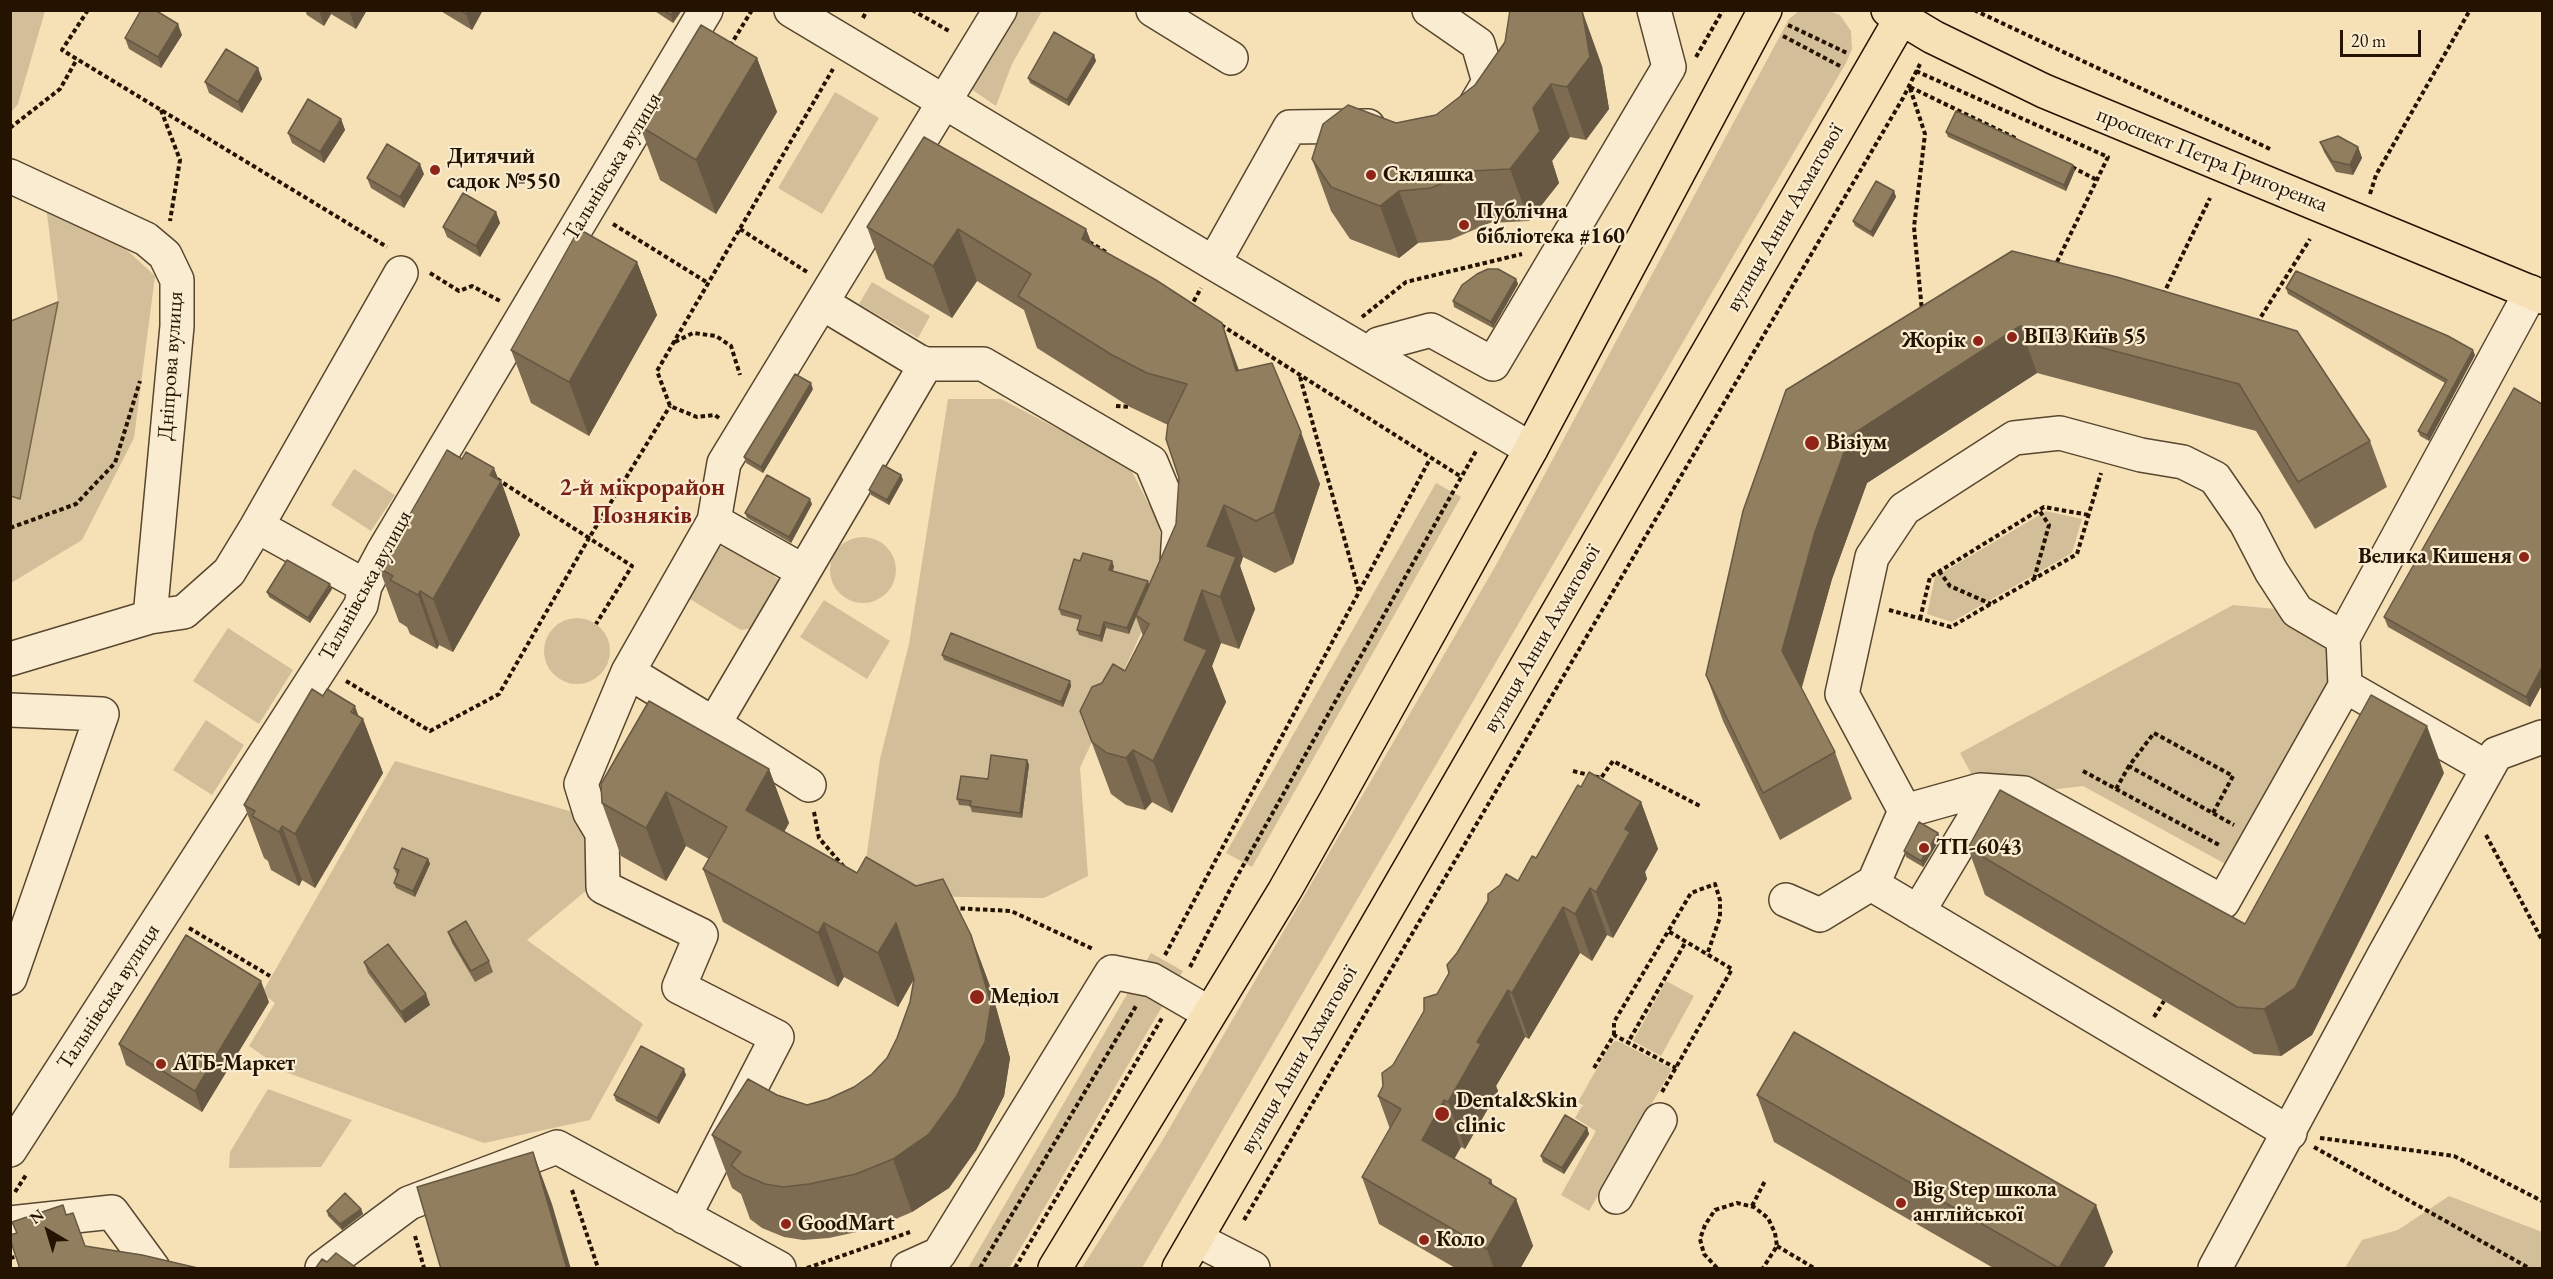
<!DOCTYPE html>
<meta charset="utf-8">
<style>
body{margin:0}
#map{position:relative;width:2553px;height:1279px;overflow:hidden;background:#f6e1b7;font-family:"EB Garamond",serif}
canvas{display:block}
.frame{position:absolute;inset:0;border:12px solid #231300;pointer-events:none}
.north{position:absolute;left:18px;top:1201px;width:60px;height:60px;-webkit-text-stroke:4px #f9ecd0;paint-order:stroke;rotate:322deg;font-size:16px;font-weight:700;line-height:24px;text-align:center;color:#231300}
.north::after{content:'';display:block;margin:auto;width:21px;height:27px;background:#231300;clip-path:polygon(50% 0,100% 100%,50% 72%,0 100%)}
.scale{position:absolute;left:2340px;top:30px;width:81px;height:27px;box-sizing:border-box;border:3px solid #231300;border-top:0;padding-left:8px;font-size:18px;line-height:21px;white-space:nowrap;color:#231300;-webkit-text-stroke:4px #f9ecd0;paint-order:stroke}
</style>
<div id="map">
<canvas width="2553" height="1279"></canvas>
<div class="frame"></div>
<div class="north">N</div>
<div class="scale">20 m</div>
</div>
<script>
const c = document.querySelector('canvas').getContext('2d');
c.lineJoin = 'round';
function fillPath(path, color) {
  c.fillStyle = color;
  c.fill(path, 'evenodd');
}
function toPath(rows) {
  const path = new Path2D();
  for (const r of rows) {
    if (r.length === 3) {
      path.moveTo(r[0] + r[2], r[1]);
      path.arc(r[0], r[1], r[2], 0, 2 * Math.PI);
      continue;
    }
    path.moveTo(r[0], r[1]);
    for (let i = 2; i < r.length; i += 2) path.lineTo(r[i], r[i + 1]);
  }
  return path;
}
function trace(path, color, width, dash) {
  c.strokeStyle = color;
  c.lineWidth = width;
  c.lineCap = dash ? 'butt' : 'round';
  c.setLineDash(dash || []);
  c.stroke(path);
}
function label(font, color, halo, rows, align = 'center') {
  c.font = font + ' "EB Garamond",serif';
  c.lineWidth = 4.5;
  c.setLineDash([]);
  c.textBaseline = 'middle';
  c.strokeStyle = halo;
  c.fillStyle = color;
  for (const [text, x, y, turn = 0] of rows) {
    c.save();
    c.translate(x, y);
    c.rotate((+turn || 0) * Math.PI / 180);
    c.textAlign = isNaN(turn) ? turn : align;
    if (halo) c.strokeText(text, 0, 0);
    c.fillText(text, 0, 0);
    c.restore();
  }
}
fillPath(toPath([
 [11,10,45,11,18,104,11,112],
 [1009,11,1042,11,1012,64,996,106,964,84],
 [1799,11,1829,11,1840,15,1851,31,1852,49,1846,63,1142,1268,1082,1268,1162,1141,1496,565,1789,19],
 [835,92,879,118,822,214,778,188],
 [46,206,115,239,155,276,134,438,82,540,11,583,10,496,20,499,58,302],
 [872,282,930,316,918,338,859,304],
 [948,399,1001,399,1129,466,1159,524,1164,582,1080,768,1088,876,1044,898,891,896,866,860,880,759,909,644],
 [354,469,395,495,371,531,331,505],
 [1436,483,1461,497,1252,867,1226,853],
 [2046,511,2082,519,2072,553,1952,622,1927,614,1935,577],
 [863,570,33],
 [716,546,729,548,762,566,779,580,778,592,760,627,741,630,685,596],
 [824,600,890,641,867,679,800,637],
 [2233,605,2297,611,2343,638,2345,686,2240,872,2083,786,2024,793,1980,790,1960,753],
 [577,651,33],
 [228,628,293,670,259,724,193,681],
 [206,720,244,745,212,795,173,770],
 [395,761,580,814,596,846,588,889,527,940,643,1024,590,1120,484,1143,288,1073,249,1046,275,1003,262,993],
 [1151,953,1183,971,1009,1268,968,1268],
 [1666,981,1694,996,1661,1056,1633,1041],
 [1615,1041,1620,1042,1672,1069,1589,1211,1561,1195,1596,1131,1575,1118,1582,1106,1585,1107,1578,1102,1609,1047],
 [268,1089,352,1120,321,1167,229,1168,230,1152],
 [2449,1196,2542,1232,2542,1268,2345,1268,2362,1240,2398,1230]
]), '#d2be98');
const water = toPath([
 [58,302,20,499,11,496,11,321,58,302]
]);
fillPath(water, '#ae9b79');
trace(water, '#766549', 1.5);
const minor = toPath([
 [791,10,1215,264,1531,449],
 [1153,10,1231,58],
 [1429,10,1478,44,1489,82,1473,109],
 [10,176,146,239,165,255,177,280,177,326,150,617],
 [1215,264,1221,250,1290,127,1368,126],
 [822,303,918,361,926,364,983,364,1151,462,1179,529,1177,564],
 [1372,355,1379,344,1431,330,1493,364,1669,67,1654,10],
 [714,521,803,571],
 [257,526,401,273],
 [10,659,150,617,184,612,229,572,257,526,365,586],
 [628,672,714,724,926,364],
 [10,710,102,714,10,978],
 [714,724,809,785],
 [2488,768,2345,686,2343,638,2531,292],
 [1905,811,1980,790,2024,793,2223,902,2345,686],
 [1874,882,1878,888,2290,1133],
 [1786,900,1820,915,1874,882,1905,811,1842,694,1872,557,1904,509,2014,438,2060,433,2141,455,2183,462,2215,478,2246,523,2271,571,2297,611,2343,638],
 [1918,912,1980,809,2017,803],
 [10,1150,356,613,361,605,365,586,383,552,706,10],
 [1616,1197,1660,1120],
 [684,1217,777,1037,679,987,701,935,603,887,602,833,590,813,581,784,628,672,714,521,724,463,1000,10],
 [10,1223,112,1212,153,1268],
 [1196,1239,1253,1268],
 [322,1268,409,1203,557,1147,779,1268],
 [908,1268,939,1254,1112,972,1152,980,1209,1013],
 [2215,1268,2384,955,2496,754,2542,737]
]);
const major = toPath([
 [1888,10,1933,37,2044,91,2542,297],
 [1055,1268,1285,890,1336,800,1531,449,1765,10],
 [1179,1268,1906,10]
]);
trace(minor, '#58462e', 36);
trace(major, '#231300', 36);
trace(toPath([
 [88,10,62,50,387,247],
 [912,10,951,32],
 [1974,10,2270,149],
 [863,18,867,10],
 [1788,25,1847,53],
 [1783,36,1840,66],
 [730,46,752,10],
 [1696,57,1723,10],
 [1916,71,2108,157,2055,266],
 [1910,87,2017,139],
 [1910,88,1925,134,1914,227,1922,311],
 [161,110,180,160,170,221],
 [10,128,60,89,77,59],
 [2072,167,2097,180],
 [2370,194,2376,175,2470,10],
 [613,224,708,283],
 [740,229,807,272],
 [1089,242,1106,252],
 [430,273,459,291,472,286,500,301],
 [2163,295,2210,198],
 [1190,308,1201,288],
 [1362,317,1406,282,1522,254],
 [2257,323,2310,239],
 [1221,325,1460,476],
 [675,342,693,333,716,336,731,346,740,375],
 [1300,377,1359,592],
 [1116,406,1130,407],
 [719,418,715,415,697,417,670,406,657,371,833,69],
 [497,479,589,538,670,406],
 [10,528,76,504,115,463,140,381],
 [1939,571,1950,586,1991,604],
 [2034,579,2049,525,2039,510],
 [1889,610,1951,627,2077,554,2101,473],
 [1920,619,1930,577,2044,507,2089,515],
 [346,681,430,731,499,694,589,538,632,566,596,624],
 [1573,771,1601,778,1613,761,1702,807],
 [2083,771,2221,846],
 [2116,789,2129,766],
 [814,812,819,838,844,867],
 [2213,813,2233,776,2154,733,2129,766,2234,825],
 [2486,835,2542,940],
 [953,908,1011,911,1093,949],
 [189,928,270,976],
 [1165,955,1430,459],
 [1190,967,1235,880,1476,451],
 [2154,1017,2164,1001],
 [1614,1035,1614,1022,1691,893,1715,884,1720,900,1720,917,1707,955],
 [1630,1039,1685,943],
 [1594,1068,1614,1035,1676,1068],
 [1662,1092,1732,969,1668,931],
 [2320,1138,2454,1156,2542,1201],
 [2314,1147,2529,1268],
 [572,1190,598,1268],
 [15,1192,26,1175],
 [1752,1206,1765,1181],
 [1244,1220,1903,98,1920,64],
 [415,1236,424,1268],
 [1777,1246,1814,1268],
 [10,1258,20,1256],
 [807,1268,910,1232],
 [980,1268,1136,1006],
 [1015,1268,1162,1018],
 [1717,1268,1704,1254,1700,1239,1705,1225,1715,1210,1737,1203,1754,1207,1768,1218,1775,1233,1777,1246,1763,1268]
]), '#231300', 4, [4.5, 3]);
trace(minor, '#f9ecd0', 33);
trace(major, '#f6e1b7', 33);
fillPath(toPath([
 [305,10,367,10,356,29,331,14,324,26,307,15],
 [439,10,483,10,472,30],
 [653,10,682,10,673,23],
 [182,35,161,68,129,49,125,38],
 [1505,42,1602,66,1609,109,1586,140,1570,137,1552,161,1559,183,1529,221,1490,223,1450,240,1418,243,1399,258,1350,239,1331,211,1312,159,1396,123,1436,115,1475,85],
 [1094,55,1096,61,1069,106,1030,83,1028,78],
 [757,58,777,112,716,214,660,180,640,126],
 [258,68,262,79,242,113,209,93,205,82],
 [341,119,345,130,324,163,292,143,288,133],
 [1946,132,2075,170,2066,191,1948,137],
 [2320,142,2358,147,2362,158,2353,175,2336,172,2324,152],
 [424,174,404,208,371,188,367,178],
 [1894,191,1896,197,1873,237,1855,226,1853,221],
 [496,212,500,223,480,257,447,237,443,227],
 [867,227,1086,229,1092,244,1239,370,1320,484,1293,564,1275,573,1243,557,1240,566,1255,609,1239,649,1221,643,1212,666,1226,702,1172,813,1152,802,1145,810,1126,805,1111,794,1080,711,1102,683,1125,671,1143,636,1136,617,1129,634,1106,628,1102,642,1079,635,1077,630,1080,620,1061,615,1059,609,1080,561,1112,561,1114,567,1112,571,1149,584,1176,524,1179,478,1168,425,1130,407,1037,348,1024,310,977,281,952,318,886,279],
 [2012,251,2370,441,2387,487,2315,529,2256,431,2037,373,1867,483,1832,579,1801,689,1835,752,1852,799,1780,840,1723,721,1706,675],
 [637,262,657,315,589,436,531,403,511,350],
 [1516,279,1518,284,1493,328,1454,307,1453,301],
 [2286,288,2475,355,2429,441,2420,436,2418,431,2445,383,2288,294],
 [813,389,763,473,746,463,744,457],
 [2542,404,2542,685,2530,707,2388,627,2384,617],
 [901,475,903,480,889,505,871,495,869,490],
 [499,480,501,481,520,535,453,652,439,645,437,649,410,634,407,627,399,622,379,568],
 [812,504,791,543,747,518,745,513],
 [332,589,310,623,269,597,267,592],
 [942,655,1070,681,1071,686,1063,707,944,660],
 [359,716,363,719,383,773,315,888,302,880,299,886,271,870,268,861,264,858,244,805],
 [1027,760,1029,765,1022,818,972,812,970,806,959,805,957,799,988,779],
 [769,769,789,823,784,832,857,873,971,935,991,989,1010,1058,1004,1096,976,1150,949,1188,912,1212,875,1228,829,1238,803,1240,784,1237,762,1228,750,1219,741,1194,732,1188,712,1135,777,1095,807,1105,828,1099,854,1087,872,1074,887,1058,897,1038,910,1002,914,979,898,1007,844,977,838,987,723,922,703,869,709,859,686,846,666,881,621,856,602,803],
 [2444,773,2312,1035,2281,1056,2254,1054,1985,895,1968,848,2245,924],
 [1581,787,1641,802,1658,849,1645,872,1647,879,1613,938,1607,935,1592,961,1580,953,1529,1039,1525,1037,1496,1086,1498,1091,1465,1149,1461,1147,1454,1159,1491,1180,1493,1186,1516,1199,1533,1246,1520,1269,1457,1269,1379,1224,1362,1177,1390,1129,1378,1096,1383,1086,1393,1065,1437,994,1518,881,1536,858],
 [1938,833,1940,839,1923,867,1906,857,1904,851],
 [428,859,430,864,415,897,396,888,394,883,398,874,396,873,394,868],
 [448,932,489,961,493,972,475,982,452,943],
 [364,962,430,1005,405,1023,368,973],
 [269,1002,202,1112,126,1065,119,1044],
 [686,1075,659,1124,616,1101,614,1095],
 [1757,1095,2113,1252,2103,1269,1995,1269,1774,1142],
 [1587,1128,1589,1134,1564,1174,1543,1162,1541,1156],
 [361,1209,363,1214,342,1230,328,1216,327,1211]
]), '#7d6c52');
fillPath(toPath([
 [319,10,330,10,331,14,324,26],
 [352,10,367,10,356,29,350,13],
 [468,10,483,10,472,30,466,14],
 [674,10,682,10,673,23,671,15],
 [1582,10,1602,66,1609,109,1586,140,1567,87],
 [178,24,182,35,161,68,158,57],
 [1094,55,1096,61,1069,106,1067,100],
 [757,58,777,112,716,214,696,160],
 [258,68,262,79,242,113,238,102],
 [1551,84,1570,137,1552,161,1559,183,1529,221,1510,169,1533,108],
 [341,119,345,130,324,163,320,152],
 [2358,147,2362,158,2353,175,2350,165],
 [420,164,424,174,404,208,400,197],
 [2073,165,2075,170,2066,191,2064,185],
 [1399,191,1418,243,1399,258,1380,206],
 [1894,191,1896,197,1873,237,1871,232],
 [496,212,500,223,480,257,476,246],
 [958,229,977,281,952,318,933,266],
 [1086,229,1105,281,1082,239],
 [637,262,657,315,589,436,569,382],
 [1516,279,1518,284,1493,328,1491,322],
 [1222,323,1241,376,1236,371],
 [2020,326,2037,373,1867,483,1832,579,1799,698,1782,651,1815,532,1850,436],
 [2473,350,2475,355,2429,441,2427,435],
 [811,383,813,389,763,473,761,467],
 [1301,432,1320,484,1293,564,1274,512],
 [494,468,500,483,501,481,520,535,453,652,433,599],
 [901,475,903,480,889,505,887,500],
 [810,499,812,504,791,543,789,537],
 [1224,505,1243,557,1240,566,1255,609,1239,649,1220,597,1207,546],
 [1112,561,1114,567,1111,576,1109,570],
 [1148,581,1150,587,1136,615,1136,617,1129,634,1127,628],
 [330,584,332,589,310,623,308,618],
 [1202,590,1221,643,1212,666,1226,702,1172,813,1153,761,1184,640],
 [420,591,439,645,437,649,418,595],
 [1104,622,1106,628,1102,642,1100,636],
 [2542,667,2542,685,2530,707,2526,697],
 [1070,681,1071,686,1063,707,1061,702],
 [355,706,361,723,363,719,383,773,315,888,295,834],
 [2427,726,2444,773,2312,1035,2281,1056,2264,1009],
 [1133,750,1152,802,1145,810,1126,758],
 [1027,760,1029,765,1022,818,1020,813],
 [769,769,789,823,766,864,746,810],
 [666,792,686,846,666,881,646,828],
 [1641,802,1658,849,1645,872,1647,879,1613,938,1596,892,1625,829],
 [282,826,302,880,299,886,279,832],
 [1938,833,1940,839,1923,867,1921,861],
 [428,859,430,864,415,897,413,891],
 [1590,888,1607,935,1592,961,1575,914],
 [1563,907,1580,953,1529,1039,1512,993],
 [824,923,844,977,838,987,818,933],
 [896,923,915,977,898,1007,878,953],
 [971,935,991,989,1010,1058,1004,1096,976,1150,949,1188,912,1212,893,1159],
 [261,981,269,1002,202,1112,195,1091],
 [1508,990,1525,1037,1496,1086,1498,1091,1465,1149,1448,1102,1477,1042],
 [426,994,430,1005,405,1023,401,1012],
 [684,1069,686,1075,659,1124,657,1118],
 [1444,1100,1461,1147,1439,1186,1422,1140],
 [1587,1128,1589,1134,1564,1174,1562,1168],
 [533,1152,552,1204,571,1269,567,1269],
 [1491,1180,1505,1218,1516,1199,1533,1246,1520,1269,1494,1269,1487,1249,1489,1183],
 [2096,1205,2113,1252,2103,1269,2059,1269],
 [361,1209,363,1214,342,1230,340,1224]
]), '#665842');
const building = toPath([
 [141,10,155,10,178,24,158,57,125,38,141,10],
 [460,10,468,10,466,14,460,10],
 [663,10,674,10,671,15,663,10],
 [1510,10,1582,10,1590,57,1567,87,1551,84,1533,108,1540,131,1510,169,1471,171,1431,188,1399,191,1380,206,1331,187,1312,159,1323,124,1348,105,1396,123,1436,115,1475,85,1505,42,1510,10],
 [701,25,757,58,696,160,640,126,701,25],
 [1054,32,1094,55,1067,100,1028,78,1054,32],
 [226,49,258,68,238,102,205,82,226,49],
 [308,99,341,119,320,152,288,133,308,99],
 [1956,111,2073,165,2064,185,1946,132,1956,111],
 [2338,136,2358,147,2350,165,2332,161,2320,142,2338,136],
 [924,137,1086,229,1082,239,1156,280,1222,323,1236,371,1272,363,1301,432,1274,512,1256,521,1224,505,1207,546,1236,557,1220,597,1202,590,1184,640,1207,650,1153,761,1133,750,1126,758,1107,753,1092,742,1080,711,1092,687,1102,683,1113,664,1125,671,1149,624,1136,615,1176,524,1179,478,1166,439,1168,423,1187,384,1147,373,1112,355,1018,296,1031,274,958,229,933,266,867,227,924,137],
 [387,144,420,164,400,197,367,178,387,144],
 [1876,181,1894,191,1871,232,1853,221,1876,181],
 [463,193,496,212,476,246,443,227,463,193],
 [579,229,637,262,569,382,511,350,579,229],
 [2012,251,2117,277,2297,331,2370,441,2298,482,2239,384,2020,326,1850,436,1815,532,1782,651,1835,752,1763,793,1706,675,1743,511,1786,390,2012,251],
 [1488,269,1498,269,1516,279,1491,322,1453,301,1462,285,1477,274,1488,269],
 [2296,271,2448,336,2473,350,2427,435,2418,431,2447,380,2286,288,2296,271],
 [795,374,811,383,761,467,744,457,795,374],
 [2514,388,2542,404,2542,667,2526,697,2384,617,2514,388],
 [447,450,462,459,466,452,494,468,490,475,501,481,433,599,420,591,418,595,390,580,393,576,379,568,447,450],
 [883,465,901,475,887,500,869,490,883,465],
 [767,475,810,499,789,537,745,513,767,475],
 [1083,553,1112,561,1109,570,1148,581,1127,628,1104,622,1100,636,1077,630,1081,616,1059,609,1074,559,1080,561,1083,553],
 [287,560,330,584,308,618,267,592,287,560],
 [951,633,1070,681,1061,702,942,655,951,633],
 [312,689,323,696,327,689,355,706,351,712,363,719,295,834,282,826,279,832,252,816,255,811,244,805,312,689],
 [2371,695,2427,726,2295,988,2264,1009,2237,1007,1968,848,2000,790,2245,924,2371,695],
 [649,701,769,769,746,810,857,873,866,857,916,886,943,879,971,935,991,1004,985,1042,956,1097,929,1134,893,1159,856,1174,809,1184,783,1187,765,1184,742,1174,731,1165,741,1152,712,1135,748,1079,777,1095,807,1105,828,1099,854,1087,872,1074,887,1058,897,1038,910,1002,914,979,896,923,878,953,824,923,818,933,703,869,727,827,666,792,646,828,602,803,601,784,649,701],
 [991,755,1027,760,1020,813,970,806,971,801,957,799,961,776,988,779,991,755],
 [1589,772,1641,802,1625,829,1630,832,1596,892,1590,888,1575,914,1563,907,1512,993,1508,990,1477,1042,1481,1044,1448,1102,1444,1100,1422,1140,1491,1180,1489,1183,1516,1199,1487,1249,1362,1177,1401,1109,1378,1096,1383,1086,1382,1073,1393,1065,1424,1011,1424,998,1437,994,1449,973,1447,965,1457,953,1488,901,1488,894,1500,885,1506,874,1518,881,1532,856,1536,858,1576,788,1578,785,1581,787,1589,772],
 [1919,822,1938,833,1921,861,1904,851,1919,822],
 [402,848,428,859,413,891,394,883,399,870,394,868,402,848],
 [466,921,489,961,471,971,448,932,466,921],
 [186,935,261,981,195,1091,119,1044,186,935],
 [388,944,426,994,401,1012,364,962,388,944],
 [1794,1032,2096,1205,2059,1268,1757,1095,1794,1032],
 [641,1046,684,1069,657,1118,614,1095,641,1046],
 [1565,1115,1587,1128,1562,1168,1541,1156,1565,1115],
 [533,1152,567,1269,441,1269,417,1187,533,1152],
 [345,1193,361,1209,340,1224,327,1211,345,1193],
 [63,1205,66,1215,73,1213,85,1246,142,1255,202,1269,18,1269,19,1266,10,1239,10,1235,17,1233,12,1222,63,1205],
 [336,1253,358,1269,315,1269,322,1259,327,1262,336,1253]
]);
fillPath(building, '#917e5f');
trace(building, '#665842', 1.5);
for (const [x, y, r, color] of [
 [435,170,6,"#8f2418"],
 [1371,175,6,"#8f2418"],
 [1464,225,6,"#8f2418"],
 [2012,337,6,"#8f2418"],
 [1978,341,6,"#8f2418"],
 [1812,443,8,"#8f2418"],
 [2524,557,6,"#8f2418"],
 [1924,848,6,"#8f2418"],
 [977,997,8,"#8f2418"],
 [161,1064,6,"#8f2418"],
 [1442,1114,8,"#8f2418"],
 [1901,1203,6,"#8f2418"],
 [786,1224,6,"#8f2418"],
 [1424,1240,6,"#8f2418"]
]) {
  const dot = new Path2D();
  dot.arc(x, y, r, 0, 2 * Math.PI);
  c.fillStyle = color;
  c.fill(dot);
  trace(dot, '#f9ecd0', 2);
}
label('bold 22px', '#231300', '#f9ecd0', [
 ["Дитячий",447,157],
 ["садок №550",447,182],
 ["Скляшка",1383,175],
 ["Публічна",1476,212],
 ["бібліотека #160",1476,237],
 ["ВПЗ Київ 55",2024,337],
 ["Жорік",1966,341,"right"],
 ["Візіум",1826,443],
 ["Велика Кишеня",2512,557,"right"],
 ["ТП-6043",1936,848],
 ["Медіол",990,997],
 ["АТБ-Маркет",173,1064],
 ["Dental&Skin",1456,1101],
 ["clinic",1456,1126],
 ["Big Step школа",1913,1190],
 ["англiйськоï",1913,1215],
 ["GoodMart",798,1224],
 ["Коло",1436,1240]
], 'left');
label('22px', '#231300', '#f9ecd0', [
 ["проспект Петра Григоренка",2212,160,22],
 ["Тальнівська вулиця",613,167,-59],
 ["вулиця Анни Ахматової",1785,218,-60],
 ["Дніпрова вулиця",171,366,-86],
 ["Тальнівська вулиця",366,586,-61],
 ["вулиця Анни Ахматової",1542,639,-60],
 ["Тальнівська вулиця",109,997,-57],
 ["вулиця Анни Ахматової",1299,1060,-60]
]);
label('bold 24px', '#7a1f14', '#f9ecd0', [
 ["2-й мікрорайон",642,488],
 ["Позняків",642,516]
]);
</script>
